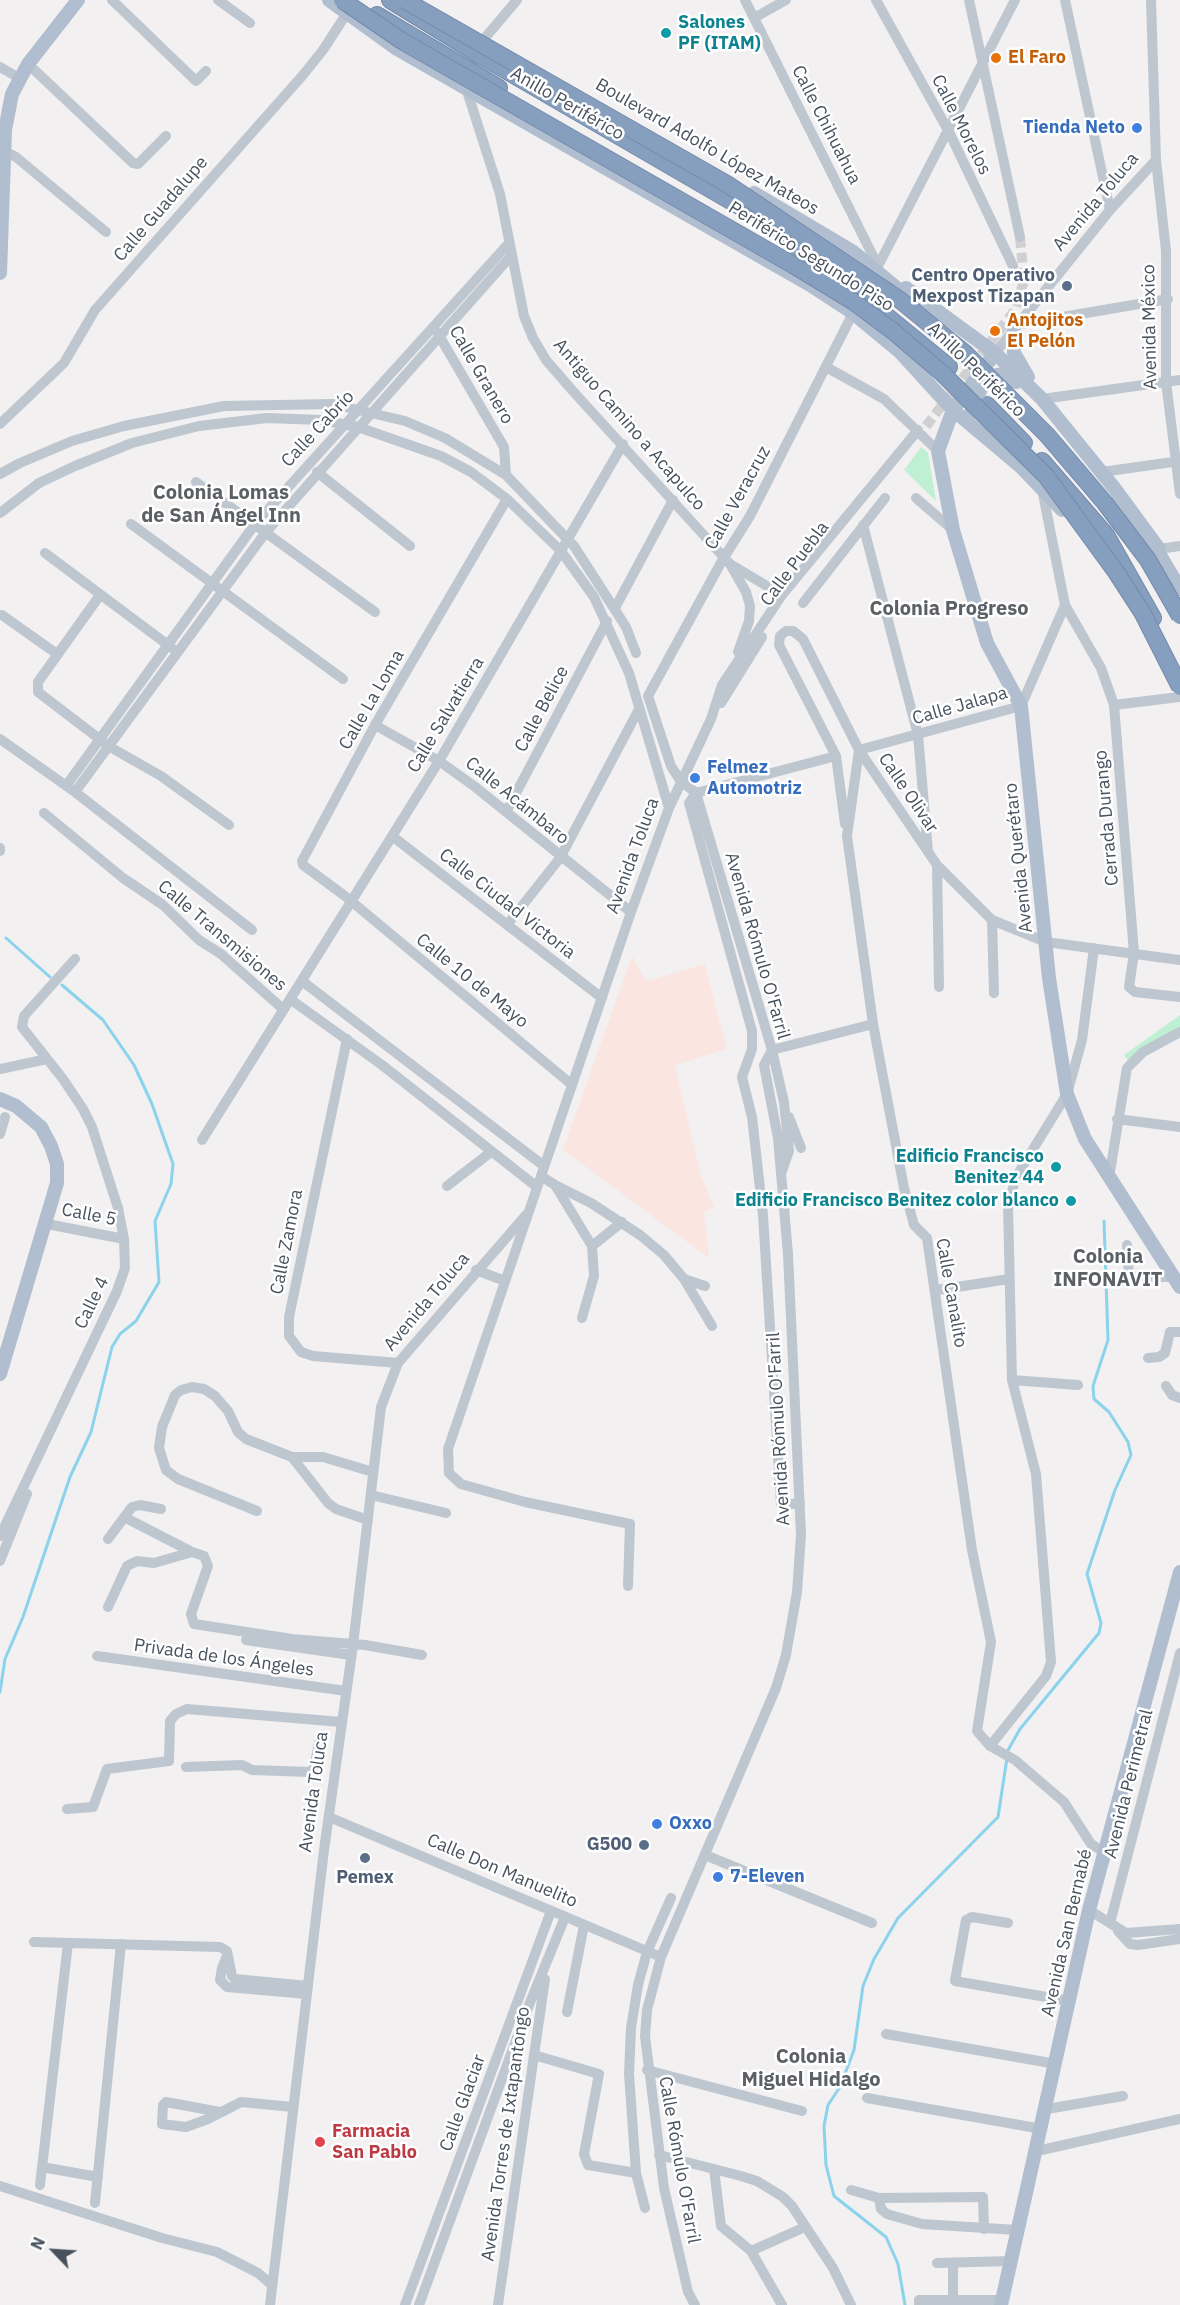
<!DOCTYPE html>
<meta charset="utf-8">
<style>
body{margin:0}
#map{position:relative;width:1180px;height:2305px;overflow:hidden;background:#f2f0f0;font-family:"IBM Plex Sans",sans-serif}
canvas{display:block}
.north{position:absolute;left:24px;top:2221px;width:60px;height:60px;-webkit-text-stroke:4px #fff;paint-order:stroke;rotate:295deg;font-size:16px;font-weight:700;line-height:24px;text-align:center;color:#48525e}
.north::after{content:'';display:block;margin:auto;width:21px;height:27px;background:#48525e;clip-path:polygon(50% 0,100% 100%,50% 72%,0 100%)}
</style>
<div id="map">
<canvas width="1180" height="2305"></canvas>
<div class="north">N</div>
</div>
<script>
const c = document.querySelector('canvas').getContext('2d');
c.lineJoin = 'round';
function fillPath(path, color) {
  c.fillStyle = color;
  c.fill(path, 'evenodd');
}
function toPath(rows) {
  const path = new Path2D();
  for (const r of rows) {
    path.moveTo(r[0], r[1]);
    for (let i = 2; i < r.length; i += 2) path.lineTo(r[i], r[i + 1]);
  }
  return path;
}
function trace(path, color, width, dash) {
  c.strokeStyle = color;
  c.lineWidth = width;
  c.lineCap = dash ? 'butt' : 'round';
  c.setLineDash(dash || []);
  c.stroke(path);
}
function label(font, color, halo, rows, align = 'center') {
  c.font = font + ' "IBM Plex Sans",sans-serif';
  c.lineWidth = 5;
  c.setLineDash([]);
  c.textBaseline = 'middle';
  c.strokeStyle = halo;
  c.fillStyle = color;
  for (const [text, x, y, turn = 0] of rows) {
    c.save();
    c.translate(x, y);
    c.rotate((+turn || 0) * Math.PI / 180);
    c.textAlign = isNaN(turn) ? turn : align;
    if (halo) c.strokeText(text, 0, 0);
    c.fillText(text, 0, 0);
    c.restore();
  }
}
fillPath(toPath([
 [632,956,646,981,705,964,727,1049,675,1065,700,1173,714,1207,704,1212,709,1258,563,1150]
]), '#fbe5e1');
fillPath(toPath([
 [921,447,928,453,936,501,904,470],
 [1180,1015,1180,1037,1141,1058,1132,1067,1124,1055]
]), '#bff0d4');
trace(toPath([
 [6,938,50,977],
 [0,1692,5,1659,23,1617,70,1477,91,1432,112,1347,120,1334,136,1321,159,1282,155,1221,171,1184,173,1164,152,1104,134,1065,103,1020,62,985],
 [1007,1752,1020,1729,1099,1633,1101,1623,1087,1574,1115,1490,1131,1455,1128,1442,1109,1412,1094,1399,1093,1386,1108,1340,1104,1221],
 [905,2305,898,2264,886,2237,834,2196,826,2165,824,2126,828,2105,840,2087,854,2050,863,1986,874,1959,898,1918,998,1817,1007,1758]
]), '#8bd3ed', 3);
trace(toPath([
 [917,438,1015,310,1024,281,1020,237]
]), '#d0d0d3', 10, [10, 5]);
const highway = toPath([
 [390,0,481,56,803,243],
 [377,15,499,88],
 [795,257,867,300,949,367],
 [987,405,1024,443],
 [1042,461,1106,535,1153,618]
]);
trace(highway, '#738aab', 18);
trace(toPath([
 [112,0,196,81,206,71],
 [218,0,250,23],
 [745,0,878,266],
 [876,0,949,132,1013,266],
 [969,0,1020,237],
 [1065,0,1110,210],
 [1151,0,1156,160,1166,251,1166,382,1180,494],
 [754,18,786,0],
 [484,39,517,0],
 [28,64,133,163,138,164,166,136],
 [0,67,19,78],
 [466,88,500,194,524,316,533,338,546,360,571,389,730,564,746,592,750,606,749,621,738,652],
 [4,151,16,157,106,232],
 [878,266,1015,0],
 [1016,325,1168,299],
 [437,332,504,447,506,475],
 [995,353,1110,210,1156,160],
 [826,367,884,399,938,451],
 [1042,399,1180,380],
 [0,424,64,363,95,310,303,75,323,50,347,13],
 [317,472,410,546],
 [1102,472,1180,461],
 [0,474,20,463,72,441,124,426,224,406,333,404,405,421,445,438,506,475,574,546,626,627,636,653],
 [196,482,375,612],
 [916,498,953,530],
 [507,499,375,725,302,861,303,865,345,896,571,1084],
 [0,513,39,483,75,466,132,443,199,426,267,418,321,420,358,427,441,456,471,472,507,499,561,551,594,597,629,673,669,808],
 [131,524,343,679],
 [863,525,918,735,928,852],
 [1159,549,1180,546],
 [45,553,172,648],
 [730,564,782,595],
 [100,595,38,682,38,692,110,747,161,776,229,825],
 [803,603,885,498],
 [1065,605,1101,668,1114,705,1134,953,1129,987,1135,992,1180,997],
 [615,608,673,500],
 [2,615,57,654],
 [721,703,762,637],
 [1114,705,1179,697],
 [375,725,439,761,474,786,631,912],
 [0,739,75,792,252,930],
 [859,750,847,836,873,1024,904,1188,914,1225,927,1238,972,1550,991,1642,977,1731,990,1746,1015,1760,1064,1802,1091,1844,1104,1852],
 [859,750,1021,706,1065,605,1042,489],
 [66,786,255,524,509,243],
 [75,792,266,532,511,256],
 [506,812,607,621],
 [44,813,123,878,163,905,199,940,221,954,283,1009],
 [845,824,836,756,779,645,780,636,786,631,793,631,803,639,859,750,937,865,992,920,1046,942,1180,960],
 [392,836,602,998],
 [0,848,0,851],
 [937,865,939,987],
 [992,920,994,993],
 [507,925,560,858,639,709],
 [302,981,544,1166],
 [290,999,382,1065,537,1187],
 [347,1039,289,1317,289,1336,301,1352,313,1356,398,1363],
 [772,1050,873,1024],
 [0,1069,47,1059],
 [789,1117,801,1148],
 [1117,1119,1180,1127],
 [0,1134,5,1117],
 [202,1140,439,761,623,444],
 [782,1171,789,1151,784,1102,772,1050,696,793,680,780,671,766,648,696,723,559,750,516,853,313],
 [541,1176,555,1185,592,1246,594,1276,582,1318],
 [1109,1178,1127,1068,1143,1052,1180,1032],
 [555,1185,591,1203,640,1235,664,1255,684,1279,712,1326],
 [447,1186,491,1152],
 [47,1224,124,1239],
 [1127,1245,1129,1277,1175,1277],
 [592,1246,622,1222],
 [476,1270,505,1281],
 [684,1279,705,1286],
 [937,1290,1009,1279],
 [1148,1358,1159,1357,1165,1353,1170,1332,1180,1332],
 [1012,1380,1078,1385],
 [1166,1386,1172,1395,1180,1398],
 [292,1457,328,1503,336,1509,368,1520],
 [371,1495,446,1513],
 [800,1503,781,1505,763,1215,752,1117,742,1077,752,1049,752,1031,689,803,696,793,836,756],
 [257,1511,178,1479,166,1470,159,1448,162,1427,175,1395,181,1390,192,1387,204,1389,215,1396,228,1411,238,1432,246,1439,292,1457,323,1457,373,1472],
 [124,1517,192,1552],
 [0,1536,117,1291,125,1268,124,1239,118,1208,92,1127,83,1109,63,1079,22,1027,24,1016,75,959],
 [108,1539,132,1507,140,1505,161,1509],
 [0,1561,27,1494],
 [628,1586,630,1524,525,1502,461,1484,449,1473,448,1449,631,912,669,808,711,719,722,685,782,595,918,430],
 [108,1607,127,1566,137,1561,154,1563,192,1552,204,1556,208,1566,191,1614,194,1624,292,1639,365,1645,422,1655],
 [246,1640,351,1655],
 [97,1656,346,1691],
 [990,1746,1046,1676,1051,1662,1036,1474,1012,1380,1008,1205,1016,1177,1067,1094,1082,1040,1094,948],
 [186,1767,242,1765,252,1770,310,1772,314,1768,319,1743],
 [67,1809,93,1807,107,1769,169,1761,170,1721,176,1714,187,1709,341,1722],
 [329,1817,661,1957],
 [705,1855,872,1923],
 [1089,1910,1126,1933,1180,1929],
 [1008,1923,972,1917,966,1920,955,1981,1069,2001],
 [1110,1923,1180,1653],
 [1118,1931,1130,1944,1138,1945,1180,1939],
 [34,1942,220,1947,227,1951,232,1976,235,1979,308,1986],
 [227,1956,222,1968,220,1980,227,1987,307,1994],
 [567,2012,584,1925],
 [886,2034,1056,2064],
 [534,2055,599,2074,584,2154,588,2165,636,2173],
 [647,2070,802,2111],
 [867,2098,1042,2129],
 [1047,2109,1123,2096],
 [220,2112,166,2102,163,2105,162,2124,186,2127,208,2119,241,2102,293,2107],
 [1037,2151,1180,2119],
 [659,2155,741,2176,757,2181,783,2197,792,2206,833,2268,851,2305],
 [42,2167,98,2177],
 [714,2169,721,2226,751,2251,782,2305],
 [40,2185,68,1943],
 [0,2186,162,2238,217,2252,258,2273,272,2285],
 [851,2190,879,2198,983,2197,984,2229],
 [879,2198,881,2209,887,2214,922,2224,1017,2230],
 [95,2203,121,1944],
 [645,2208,636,2173,629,2074,631,2028,638,1985,647,1952,671,1898],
 [751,2251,805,2227],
 [937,2263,1011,2261],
 [953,2300,953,2263],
 [270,2305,324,1850,353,1645,381,1407,398,1363,526,1215],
 [405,2305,551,1911],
 [419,2305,529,2005,565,1917],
 [498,2305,545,1979],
 [695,2305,688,2292,664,2188,645,2036,647,2010,661,1957,776,1688,786,1655,797,1592,801,1535,788,1254,778,1138,764,1065,772,1050],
 [919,2305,919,2300,1002,2300]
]), '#bec6cf', 10);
trace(toPath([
 [329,0,397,49,810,285,853,313,899,351,953,410,1021,467,1062,510],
 [754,193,852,251,911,300],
 [0,273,5,130,12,94,28,64,78,0],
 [906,288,995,353,1042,399,1115,489,1159,549],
 [1014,328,1014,353,1028,377],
 [995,353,953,410,938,451,953,530,987,643,1021,706,1049,978,1067,1094,1085,1139,1180,1287],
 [971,413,982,386,992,376,1006,373,1016,382],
 [1154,545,1180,589],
 [0,1099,16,1106,41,1127,51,1146,57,1164,57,1183,0,1374],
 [1001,2305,1089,1910,1180,1572]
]), '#b0becf', 14);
trace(highway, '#879fbf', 16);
const highwayBridge = toPath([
 [342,0,402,41,793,265,854,302,894,332,943,374,1046,476,1116,572,1142,612,1180,687],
 [404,0,727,184,900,300,966,354,1047,435,1105,503,1148,560,1180,616]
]);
trace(highwayBridge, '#738aab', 18, []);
trace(highwayBridge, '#879fbf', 16);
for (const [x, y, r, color] of [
 [666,33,6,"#0f9aa8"],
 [996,58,6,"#e8710a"],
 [1137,128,6,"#3f7fe0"],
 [1067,286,6,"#5c6f8a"],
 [995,331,6,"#e8710a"],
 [695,778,6,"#3f7fe0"],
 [1056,1167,6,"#0f9aa8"],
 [1071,1201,6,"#0f9aa8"],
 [657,1824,6,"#3f7fe0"],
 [644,1845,6,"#5c6f8a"],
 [365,1858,6,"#5c6f8a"],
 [718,1877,6,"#3f7fe0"],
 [320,2142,6,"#e0444e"]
]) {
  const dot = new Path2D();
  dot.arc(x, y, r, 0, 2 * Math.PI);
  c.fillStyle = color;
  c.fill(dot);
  trace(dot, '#fff', 2);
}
label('bold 18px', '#0d838f', '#fff', [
 ["Salones",678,23,"left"],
 ["PF (ITAM)",678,44,"left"],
 ["Edificio Francisco",1044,1157],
 ["Benitez 44",1044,1178],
 ["Edificio Francisco Benitez color blanco",1059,1201]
], 'right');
label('bold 18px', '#c56008', '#fff', [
 ["El Faro",1008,58],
 ["Antojitos",1007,321],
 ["El Pelón",1007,342]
], 'left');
label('18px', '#48525e', '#fff', [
 ["Anillo Periférico",567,104,30],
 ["Calle Chihuahua",826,125,63],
 ["Calle Morelos",961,125,63],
 ["Boulevard Adolfo López Mateos",707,147,30],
 ["Avenida Toluca",1096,202,-50],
 ["Calle Guadalupe",161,209,-49],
 ["Periférico Segundo Piso",811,257,32],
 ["Avenida México",1150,327,-91],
 ["Anillo Periférico",976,370,44],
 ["Calle Granero",481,375,60],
 ["Antiguo Camino a Acapulco",629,425,49],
 ["Calle Cabrío",318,429,-47],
 ["Calle Veracruz",738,498,-61],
 ["Calle Puebla",795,564,-53],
 ["Calle La Loma",372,700,-60],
 ["Calle Jalapa",960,706,-16],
 ["Calle Belice",542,709,-62],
 ["Calle Salvatierra",446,715,-59],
 ["Calle Olivar",908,793,56],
 ["Calle Acámbaro",517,801,39],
 ["Cerrada Durango",1107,818,-95],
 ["Avenida Toluca",633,856,-70],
 ["Avenida Querétaro",1019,858,-96],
 ["Calle Ciudad Victoria",507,904,38],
 ["Calle Transmisiones",222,936,40],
 ["Avenida Rómulo O'Farril",757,946,74],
 ["Calle 10 de Mayo",472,981,39],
 ["Calle 5",89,1215,11],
 ["Calle Zamora",287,1242,-79],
 ["Calle Canalito",951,1293,80],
 ["Avenida Toluca",427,1302,-50],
 ["Calle 4",92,1303,-64],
 ["Avenida Rómulo O'Farril",779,1429,-93],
 ["Privada de los Ángeles",224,1658,8],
 ["Avenida Perimetral",1129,1784,-76],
 ["Avenida Toluca",314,1792,-82],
 ["Calle Don Manuelito",502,1871,23],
 ["Avenida San Bernabé",1067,1933,-77],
 ["Calle Glaciar",463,2103,-70],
 ["Avenida Torres de Ixtapantongo",506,2134,-82],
 ["Calle Rómulo O'Farril",679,2160,80]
]);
label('bold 18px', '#366cbe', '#fff', [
 ["Tienda Neto",1125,128,"right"],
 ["Felmez",707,768],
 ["Automotriz",707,789],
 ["Oxxo",669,1824],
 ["7-Eleven",730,1877]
], 'left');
label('bold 18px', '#4e5e75', '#fff', [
 ["Centro Operativo",1055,276],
 ["Mexpost Tizapan",1055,297],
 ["G500",632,1845],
 ["Pemex",365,1878,"center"]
], 'right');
label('bold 18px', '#be3a42', '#fff', [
 ["Farmacia",332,2132],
 ["San Pablo",332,2153]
], 'left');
label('bold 20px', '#5c6065', '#fff', [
 ["Colonia Lomas",221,493],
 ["de San Ángel Inn",221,516],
 ["Colonia Progreso",949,609],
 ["Colonia",1108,1257],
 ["INFONAVIT",1108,1280],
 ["Colonia",811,2057],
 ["Miguel Hidalgo",811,2080]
]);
</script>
